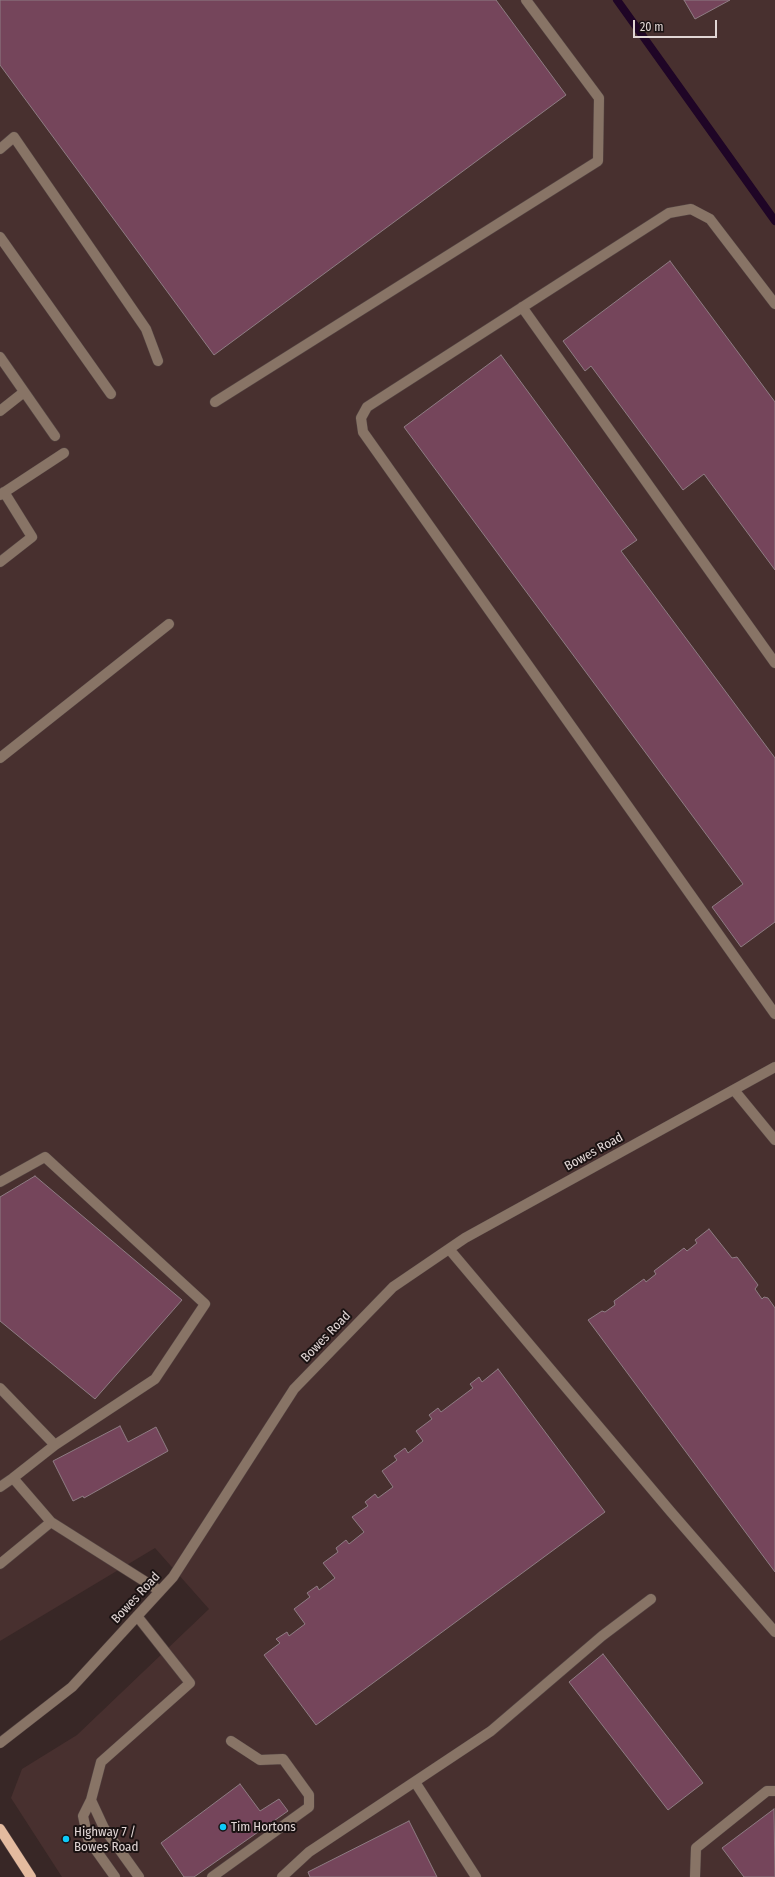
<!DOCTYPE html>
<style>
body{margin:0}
#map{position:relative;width:775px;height:1877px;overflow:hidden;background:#382726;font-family:"Fira Sans Condensed",sans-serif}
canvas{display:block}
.scale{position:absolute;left:633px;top:20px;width:84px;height:18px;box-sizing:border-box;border:2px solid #e1d6d5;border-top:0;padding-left:5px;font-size:12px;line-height:14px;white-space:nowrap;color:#e1d6d5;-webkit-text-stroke:3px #1a1212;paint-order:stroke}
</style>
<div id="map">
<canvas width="775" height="1877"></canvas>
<div class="scale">20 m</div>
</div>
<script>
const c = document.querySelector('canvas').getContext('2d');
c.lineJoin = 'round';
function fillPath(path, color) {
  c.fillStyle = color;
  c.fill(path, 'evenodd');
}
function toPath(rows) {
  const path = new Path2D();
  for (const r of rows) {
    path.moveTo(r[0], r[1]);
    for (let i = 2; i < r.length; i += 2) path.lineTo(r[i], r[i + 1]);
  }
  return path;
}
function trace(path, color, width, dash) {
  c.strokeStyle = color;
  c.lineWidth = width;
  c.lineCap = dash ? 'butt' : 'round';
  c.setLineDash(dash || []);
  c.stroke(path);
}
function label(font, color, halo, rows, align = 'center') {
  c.font = font + ' "Fira Sans Condensed",sans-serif';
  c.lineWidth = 4;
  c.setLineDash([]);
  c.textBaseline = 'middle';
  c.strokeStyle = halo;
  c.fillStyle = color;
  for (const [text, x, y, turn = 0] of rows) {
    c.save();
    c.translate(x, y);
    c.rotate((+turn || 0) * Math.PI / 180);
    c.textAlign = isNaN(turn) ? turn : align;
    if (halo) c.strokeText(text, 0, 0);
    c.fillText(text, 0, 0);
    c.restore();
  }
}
fillPath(toPath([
 [0,0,775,0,775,1877,62,1877,11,1798,22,1769,77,1735,209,1609,155,1548,0,1641]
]), '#48302f');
trace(toPath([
 [617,0,775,221]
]), '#1f0526', 8);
const building = toPath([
 [0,0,496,0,566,95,214,355,0,65,0,0],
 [684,0,730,0,695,19,684,0],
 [670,261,775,402,775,570,704,474,683,490,591,366,585,371,563,341,670,261],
 [501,355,637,540,621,551,775,758,775,922,741,947,712,907,743,884,404,427,501,355],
 [35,1176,182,1300,95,1399,0,1321,0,1197,35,1176],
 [709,1229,732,1258,737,1257,758,1285,755,1289,762,1299,764,1297,768,1298,775,1308,775,1572,588,1320,602,1311,605,1312,615,1305,614,1301,644,1279,646,1282,656,1274,654,1271,684,1248,687,1251,697,1243,695,1240,709,1229],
 [498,1369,605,1512,316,1725,264,1655,280,1643,276,1639,287,1632,289,1636,305,1624,294,1609,310,1597,307,1593,317,1586,319,1590,335,1578,323,1563,338,1552,336,1548,346,1540,349,1544,364,1532,352,1517,368,1506,365,1502,375,1494,378,1498,393,1487,382,1471,397,1460,394,1456,405,1448,408,1453,423,1441,416,1431,432,1419,429,1415,438,1408,441,1412,473,1388,470,1384,479,1377,482,1382,498,1369],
 [120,1426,128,1442,156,1427,168,1451,84,1498,83,1496,73,1501,53,1461,120,1426],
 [603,1654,703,1783,668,1810,569,1682,603,1654],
 [240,1784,260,1811,279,1799,288,1811,194,1877,184,1877,161,1843,240,1784],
 [774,1809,775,1877,744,1877,722,1848,774,1809],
 [409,1821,437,1877,310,1877,308,1872,409,1821]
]);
fillPath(building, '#75455b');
trace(building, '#8e7c83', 1);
const minor = toPath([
 [0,149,14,137,146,329,158,361],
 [0,237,111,394],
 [775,304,710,219,691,209,669,213,367,407,361,418,363,432,775,1014],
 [522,307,775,663],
 [0,357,55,436],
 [215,402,598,161,599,98,526,0],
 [0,411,24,392],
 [0,495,64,453],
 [0,562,32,537,4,492],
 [0,758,169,624],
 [734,1090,775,1140],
 [0,1182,45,1157,205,1304,155,1379,55,1445],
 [449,1249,671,1512,775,1632],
 [0,1388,55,1445,13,1478,51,1522,160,1591],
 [0,1487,13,1478],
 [0,1564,51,1522],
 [0,1743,72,1687,173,1577,294,1389,393,1287,465,1238,775,1067],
 [415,1782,476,1877],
 [91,1800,104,1828,139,1877],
 [115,1877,88,1839,83,1816,91,1800,101,1762,190,1683,137,1616],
 [212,1877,309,1807,309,1795,283,1759,260,1760,231,1741],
 [282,1877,309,1852,491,1731,602,1636,651,1599],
 [695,1877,696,1848,767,1791,775,1791]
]);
const major = toPath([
 [0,1829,31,1877]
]);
trace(minor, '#534342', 11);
trace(major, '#534342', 11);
trace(minor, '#887466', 10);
trace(major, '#e4bb9f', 10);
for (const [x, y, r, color] of [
 [223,1827,4,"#0dcafa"],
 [66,1839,4,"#0dcafa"]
]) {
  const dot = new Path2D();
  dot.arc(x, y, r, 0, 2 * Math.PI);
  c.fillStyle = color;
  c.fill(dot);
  trace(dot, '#1a1212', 1.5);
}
label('13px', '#e1d6d5', '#1a1212', [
 ["Bowes Road",594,1152,-29],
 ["Bowes Road",326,1337,-46],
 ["Bowes Road",136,1598,-47]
]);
label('13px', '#e1d6d5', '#1a1212', [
 ["Tim Hortons",231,1827],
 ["Highway 7 /",74,1832],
 ["Bowes Road",74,1847]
], 'left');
</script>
